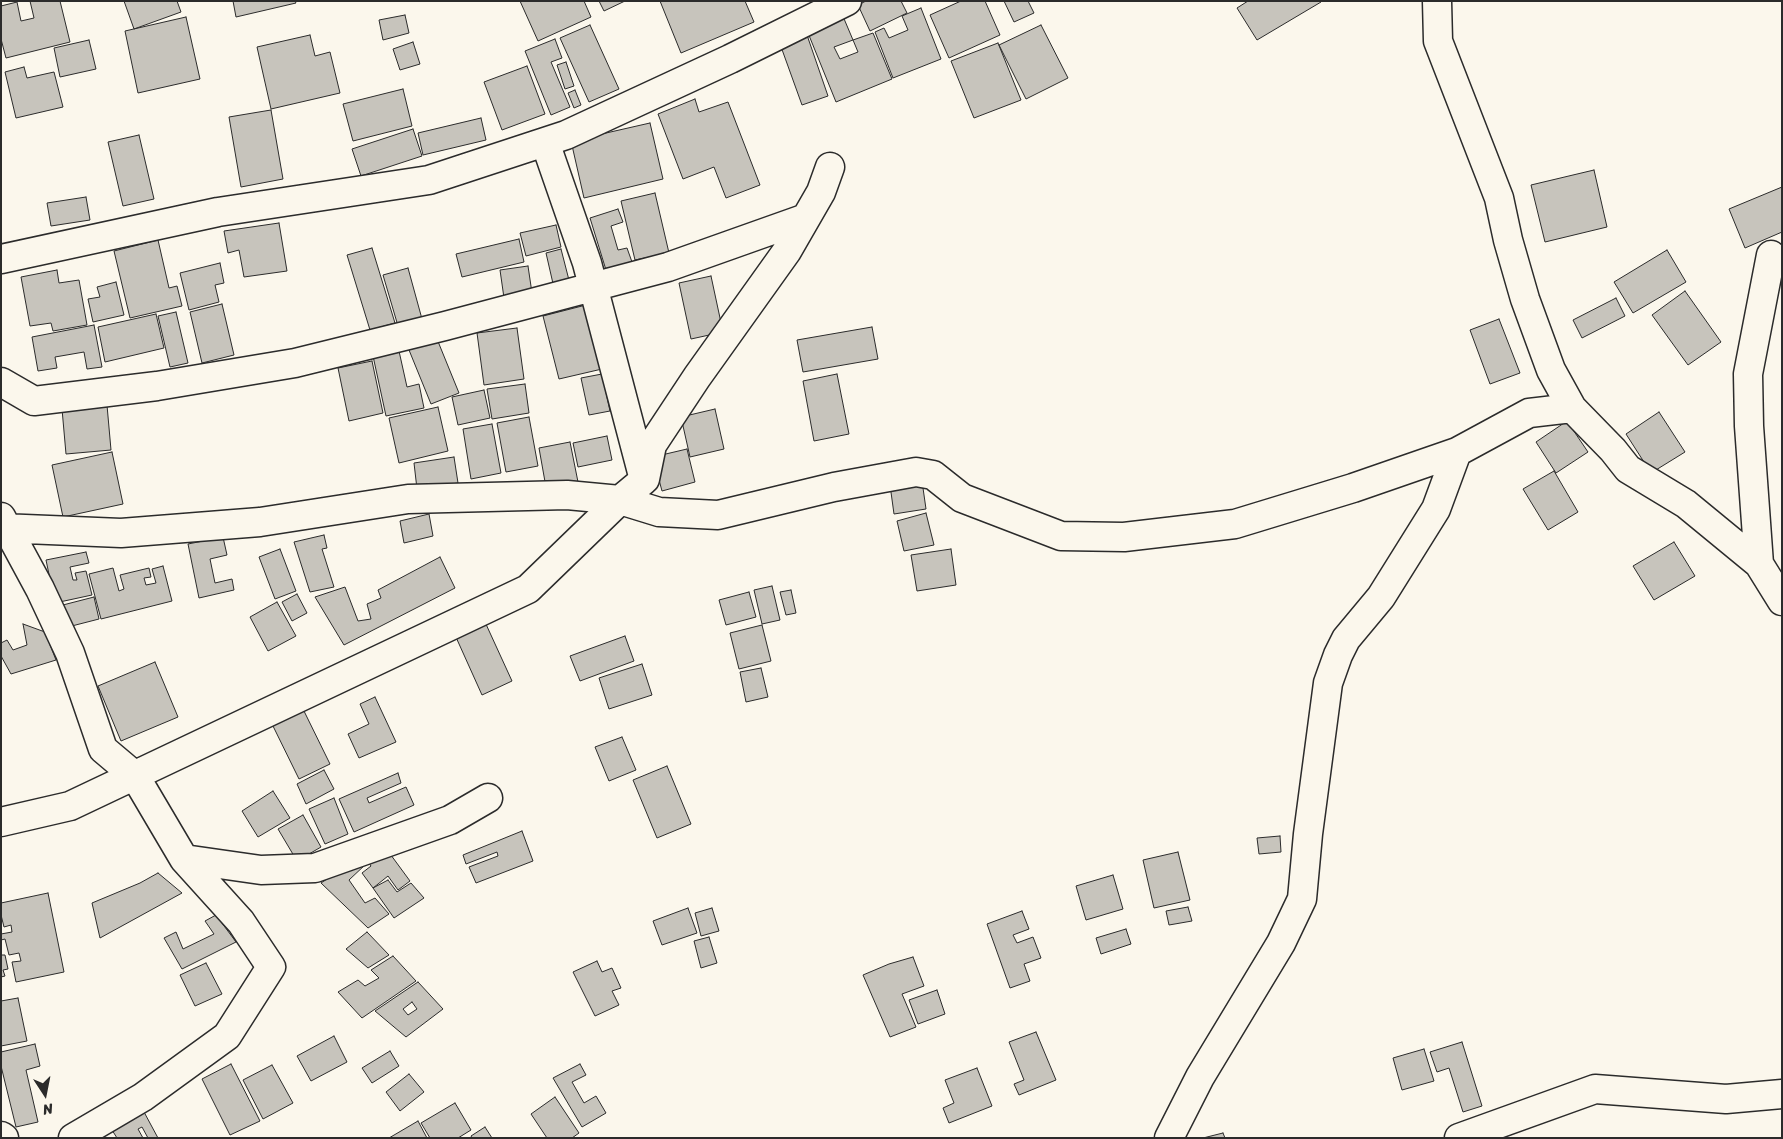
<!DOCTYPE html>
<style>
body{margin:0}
#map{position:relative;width:1783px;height:1139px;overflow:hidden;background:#fbf7ec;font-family:Sriracha,sans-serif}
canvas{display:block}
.frame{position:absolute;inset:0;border:2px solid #2b2b2b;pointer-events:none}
.north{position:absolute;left:20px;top:1069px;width:50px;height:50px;-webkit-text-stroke:4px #fbf7ec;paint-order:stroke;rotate:169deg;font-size:14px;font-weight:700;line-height:20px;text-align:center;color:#2b2b2b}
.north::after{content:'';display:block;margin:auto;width:18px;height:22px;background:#2b2b2b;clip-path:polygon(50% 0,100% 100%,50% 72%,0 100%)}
</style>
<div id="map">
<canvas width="1783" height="1139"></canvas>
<div class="frame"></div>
<div class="north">N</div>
</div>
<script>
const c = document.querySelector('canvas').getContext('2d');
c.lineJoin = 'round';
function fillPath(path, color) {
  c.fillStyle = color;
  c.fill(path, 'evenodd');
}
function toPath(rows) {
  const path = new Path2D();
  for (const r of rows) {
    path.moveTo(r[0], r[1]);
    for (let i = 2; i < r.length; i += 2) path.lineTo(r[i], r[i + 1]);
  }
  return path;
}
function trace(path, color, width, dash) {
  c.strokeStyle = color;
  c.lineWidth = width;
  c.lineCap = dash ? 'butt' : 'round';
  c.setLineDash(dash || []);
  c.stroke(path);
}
const building = toPath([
 [30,1,60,1,70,42,6,58,1,39,1,6,17,2,21,21,34,18,30,1],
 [124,1,177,1,181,12,134,29,124,1],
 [233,1,295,1,296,3,236,17,233,1],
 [520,1,584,1,591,17,538,41,520,1],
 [599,1,625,1,604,11,599,1],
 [660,1,745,1,754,22,681,53,660,1],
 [866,1,901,1,907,13,870,31,858,5,866,1],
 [961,1,985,1,1000,35,949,58,930,15,961,1],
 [1004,1,1028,1,1034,13,1014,22,1004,1],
 [1248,1,1320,1,1321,2,1257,40,1237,8,1248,1],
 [921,8,941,59,893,78,875,32,884,28,889,38,908,30,902,16,921,8],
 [842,14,853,40,834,47,840,59,858,52,853,40,873,33,892,79,836,102,806,28,842,14],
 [405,15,409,33,383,40,379,20,405,15],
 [186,17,200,79,138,93,125,31,186,17],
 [590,25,619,89,589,102,560,38,590,25],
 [1041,25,1068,78,1026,99,999,45,1041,25],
 [310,35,315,56,330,52,340,93,271,109,257,47,310,35],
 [807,35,828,96,802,105,780,44,807,35],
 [555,39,562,58,551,62,570,107,551,115,525,51,555,39],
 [89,40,96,69,60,77,54,48,89,40],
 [413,42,420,64,400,70,393,49,413,42],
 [998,43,1021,100,974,118,951,61,998,43],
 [566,62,574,86,565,89,557,65,566,62],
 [527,66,545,114,502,130,484,82,527,66],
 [24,67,27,78,54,72,63,107,16,118,5,72,24,67],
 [403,89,412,126,353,141,343,104,403,89],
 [575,90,581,105,574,108,568,93,575,90],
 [695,99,699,112,728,102,760,185,726,198,714,167,683,179,658,114,695,99],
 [271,110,283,179,241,187,229,117,271,110],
 [481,118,486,140,423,155,418,133,481,118],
 [650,123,663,179,584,198,571,141,650,123],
 [413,129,422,156,361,176,352,149,413,129],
 [139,135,154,199,123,206,108,142,139,135],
 [1594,170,1607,227,1545,242,1531,185,1594,170],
 [1782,187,1782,232,1745,248,1729,209,1782,187],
 [655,193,669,253,635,260,621,201,655,193],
 [86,197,90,220,51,226,47,203,86,197],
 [618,209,623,222,611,226,618,250,627,248,632,262,606,270,590,218,618,209],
 [279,223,287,271,244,277,239,250,228,253,224,231,279,223],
 [556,225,561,247,526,256,520,233,556,225],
 [519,239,524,262,462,277,456,254,519,239],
 [158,240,169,288,177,286,182,306,130,318,114,251,158,240],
 [372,248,395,323,370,330,347,255,372,248],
 [561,249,570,284,554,288,546,253,561,249],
 [1667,250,1686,282,1633,313,1614,282,1667,250],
 [220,263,224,283,215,285,219,302,189,310,180,273,220,263],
 [528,266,532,293,504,298,500,270,528,266],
 [408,268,422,319,398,326,383,275,408,268],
 [57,270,59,283,79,280,87,325,53,331,51,323,30,326,21,277,57,270],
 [711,276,723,332,691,339,679,283,711,276],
 [116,282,124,315,93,322,88,299,100,297,97,287,116,282],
 [1685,291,1721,342,1688,365,1652,315,1685,291],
 [1616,298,1625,316,1582,338,1573,320,1616,298],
 [222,304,234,355,202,363,190,312,222,304],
 [586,305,602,369,559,379,543,316,586,305],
 [176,312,188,363,170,367,158,316,176,312],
 [156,314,164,348,105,362,98,327,156,314],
 [1499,319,1520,373,1490,384,1470,330,1499,319],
 [94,325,102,367,87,369,84,352,55,357,57,368,38,371,32,337,94,325],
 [872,327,878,359,803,372,797,340,872,327],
 [517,328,524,379,484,385,477,333,517,328],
 [437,339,459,393,431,404,409,350,437,339],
 [399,351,407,387,419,384,424,408,386,416,373,356,399,351],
 [372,361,383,413,349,421,338,368,372,361],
 [602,374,610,411,589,415,581,378,602,374],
 [837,374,849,434,814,441,803,381,837,374],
 [525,384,529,413,492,419,487,389,525,384],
 [484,390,490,418,458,425,452,397,484,390],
 [107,405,111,450,66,454,62,409,107,405],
 [438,407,448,451,399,463,389,418,438,407],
 [715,409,724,449,690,457,681,417,715,409],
 [1659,412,1685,452,1651,473,1626,434,1659,412],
 [529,417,538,466,506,472,497,423,529,417],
 [1567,421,1588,452,1556,473,1536,442,1567,421],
 [492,424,501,473,471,479,463,429,492,424],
 [607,436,612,460,578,467,573,443,607,436],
 [570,442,579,487,547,493,539,448,570,442],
 [687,449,695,482,662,491,653,457,687,449],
 [112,452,123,504,63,517,52,465,112,452],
 [454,457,458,483,417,489,414,463,454,457],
 [1554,471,1578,512,1548,530,1523,489,1554,471],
 [922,481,926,509,894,514,890,485,922,481],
 [926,513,934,545,904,551,897,521,926,513],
 [429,514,433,536,404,543,400,521,429,514],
 [324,535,327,548,322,549,334,587,310,592,294,542,324,535],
 [223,537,227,555,210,559,215,583,232,579,234,590,199,598,188,544,223,537],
 [1674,542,1695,576,1654,600,1633,566,1674,542],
 [280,549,296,591,275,599,259,557,280,549],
 [951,549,956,585,917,591,911,555,951,549],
 [86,552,89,563,70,567,73,580,77,580,75,573,86,571,92,595,55,603,46,560,86,552],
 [440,557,455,588,344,645,315,597,345,587,358,621,371,619,367,604,381,598,378,590,440,557],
 [163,566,172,601,101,619,89,574,113,568,119,591,124,589,120,575,149,568,151,577,144,578,146,585,156,583,152,569,163,566],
 [772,586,780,620,762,624,754,590,772,586],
 [791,590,796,613,786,615,780,592,791,590],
 [749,592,756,617,726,625,719,600,749,592],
 [297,594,307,613,292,621,282,602,297,594],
 [94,597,99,619,64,628,59,606,94,597],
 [277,602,296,636,268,651,250,617,277,602],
 [485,622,512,681,482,695,455,635,485,622],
 [23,624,45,632,56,660,11,674,1,656,1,643,7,640,13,650,27,645,23,624],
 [762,625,771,661,739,669,730,633,762,625],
 [625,636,634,661,580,681,570,656,625,636],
 [155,662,178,717,121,741,98,686,155,662],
 [642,664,652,695,609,709,599,678,642,664],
 [761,668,768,697,746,702,740,672,761,668],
 [375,697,396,742,359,758,348,734,369,724,360,704,375,697],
 [303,709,330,764,299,779,272,724,303,709],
 [622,737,636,770,609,781,595,747,622,737],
 [667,766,691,824,657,838,633,780,667,766],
 [324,770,334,789,306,804,297,784,324,770],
 [398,773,401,783,367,798,369,803,406,787,414,805,354,832,339,799,398,773],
 [273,791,290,818,258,837,242,811,273,791],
 [334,798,348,834,325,844,309,809,334,798],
 [303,815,321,847,297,861,278,829,303,815],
 [522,831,533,861,476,883,469,867,498,856,497,852,466,864,463,855,522,831],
 [1280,836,1281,852,1259,854,1257,838,1280,836],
 [385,847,410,881,398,890,388,876,373,888,362,873,371,866,367,860,385,847],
 [1178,852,1190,900,1154,908,1143,860,1178,852],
 [362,856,366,864,349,880,365,903,375,898,389,914,368,928,321,883,362,856],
 [158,873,182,893,100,938,92,903,140,883,158,873],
 [1113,875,1123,909,1086,920,1076,886,1113,875],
 [388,880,397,892,411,883,424,898,394,918,373,888,388,880],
 [48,893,64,972,16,982,12,962,21,961,19,953,9,955,5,939,1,940,1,934,12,932,11,925,4,927,1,915,1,903,48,893],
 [1188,907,1192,921,1169,925,1166,911,1188,907],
 [688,908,697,933,662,945,653,921,688,908],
 [712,908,719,931,701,936,695,913,712,908],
 [1022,911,1029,929,1013,935,1017,943,1033,937,1041,958,1024,964,1030,981,1010,988,987,924,1022,911],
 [216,915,236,942,182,969,164,938,176,932,183,949,214,934,205,921,216,915],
 [1126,929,1131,944,1101,954,1096,938,1126,929],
 [367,932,389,955,368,968,346,949,367,932],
 [709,937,717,963,701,968,694,941,709,937],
 [1,955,5,955,8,969,3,970,5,976,1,977,1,955],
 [393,956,416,981,362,1018,338,992,358,980,365,986,379,978,371,970,393,956],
 [913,957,924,986,902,994,916,1027,890,1037,863,975,889,964,913,957],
 [597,961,602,972,612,968,621,988,612,991,619,1005,595,1016,573,972,597,961],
 [206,963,222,994,195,1006,180,975,206,963],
 [418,982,443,1009,406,1037,375,1011,418,982],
 [412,1002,417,1009,408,1015,403,1009,412,1002],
 [937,990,945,1014,918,1024,909,1000,937,990],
 [18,998,27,1041,1,1046,1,1001,18,998],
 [1036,1032,1056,1080,1019,1095,1014,1084,1024,1080,1009,1042,1036,1032],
 [334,1036,347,1062,311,1081,297,1056,334,1036],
 [1462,1042,1482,1106,1463,1112,1449,1068,1437,1072,1430,1052,1462,1042],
 [35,1044,40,1066,26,1070,38,1122,16,1127,1,1066,1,1052,35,1044],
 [1424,1049,1434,1081,1402,1090,1393,1058,1424,1049],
 [390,1051,399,1066,372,1083,362,1068,390,1051],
 [231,1064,260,1121,230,1135,202,1079,231,1064],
 [580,1064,586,1075,572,1082,584,1103,596,1096,606,1113,582,1127,553,1078,580,1064],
 [272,1065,293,1103,263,1119,243,1080,272,1065],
 [977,1068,992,1106,949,1123,943,1108,954,1103,945,1080,977,1068],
 [409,1074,424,1092,400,1111,386,1092,409,1074],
 [555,1097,579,1133,572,1138,547,1138,531,1114,555,1097],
 [455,1103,471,1130,458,1138,430,1138,421,1123,455,1103],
 [144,1112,158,1138,148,1138,142,1127,138,1129,143,1138,117,1138,112,1130,144,1112],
 [418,1121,427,1138,389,1138,418,1121],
 [485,1127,492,1138,472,1138,471,1136,485,1127],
 [1223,1133,1225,1138,1203,1138,1223,1133]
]);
fillPath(building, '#c7c4bc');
trace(building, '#2b2b2b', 1);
const minor = toPath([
 [1437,1,1438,41,1499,198,1508,240,1525,299,1551,370,1572,408,1613,450,1628,469,1686,504,1759,564,1782,601],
 [1,259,218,212,429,180,566,135,730,59,847,1],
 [1,382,34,401,157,386,295,363,445,326,668,267,806,218],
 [645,479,652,445,697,377,787,251,821,192,830,167],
 [1,517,40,589,70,653,103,749,135,776,184,859,261,870,315,868,450,820,488,798],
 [1,528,121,533,260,522,408,499,567,495,620,500,659,512,718,515,834,487,916,472,933,475,962,498,1061,536,1124,537,1235,524,1353,488,1457,452],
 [1759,564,1749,426,1748,374,1771,255],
 [1,822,70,806,528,589,620,500,644,480,587,263,545,142],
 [1,1136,4,1138],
 [73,1138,143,1097,227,1036,271,967,241,922,184,859],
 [1169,1138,1200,1077,1281,943,1302,899,1308,834,1328,683,1338,655,1346,639,1381,597,1436,509,1457,452,1529,413,1572,408],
 [1459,1138,1595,1089,1726,1099,1782,1094]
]);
trace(minor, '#2b2b2b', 31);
trace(minor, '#fbf7ec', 28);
</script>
